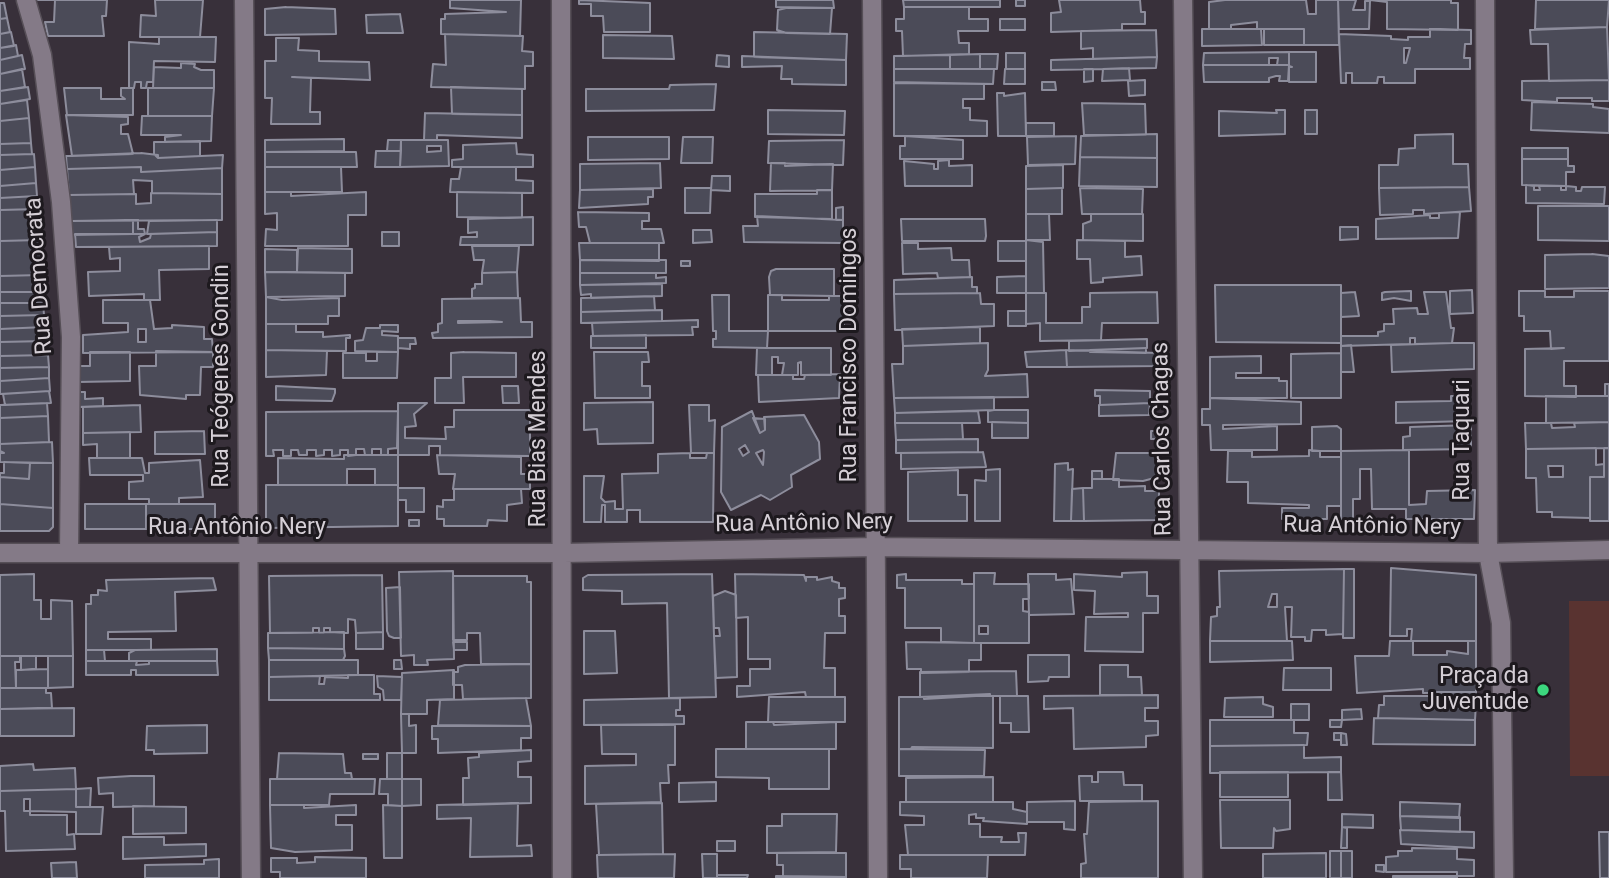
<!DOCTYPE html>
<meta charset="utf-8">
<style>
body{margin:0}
canvas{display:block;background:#38303a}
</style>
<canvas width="1609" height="878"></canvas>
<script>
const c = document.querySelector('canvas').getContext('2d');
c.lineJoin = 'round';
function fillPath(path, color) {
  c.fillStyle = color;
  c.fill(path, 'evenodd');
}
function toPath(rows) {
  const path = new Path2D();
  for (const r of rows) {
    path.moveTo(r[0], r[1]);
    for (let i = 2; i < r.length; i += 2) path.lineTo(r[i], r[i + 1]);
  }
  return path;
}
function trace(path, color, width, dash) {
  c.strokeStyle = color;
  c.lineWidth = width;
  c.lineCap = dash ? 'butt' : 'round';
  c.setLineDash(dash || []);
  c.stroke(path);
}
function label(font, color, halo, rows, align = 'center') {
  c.font = font + ' Roboto,sans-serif';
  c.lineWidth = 6;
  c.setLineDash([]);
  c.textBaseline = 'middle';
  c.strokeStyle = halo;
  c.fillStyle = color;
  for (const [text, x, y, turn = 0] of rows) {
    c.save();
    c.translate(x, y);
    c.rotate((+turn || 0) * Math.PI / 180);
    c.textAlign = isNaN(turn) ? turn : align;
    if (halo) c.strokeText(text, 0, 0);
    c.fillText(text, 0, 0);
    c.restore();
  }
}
fillPath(toPath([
 [1569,601,1609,601,1609,776,1570,776]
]), '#593330');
const building = toPath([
 [38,0,107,0,106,16,102,16,104,36,48,36,45,22,54,22,55,0,38,0],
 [155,0,203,0,200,37,140,37,141,15,156,16,155,0],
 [450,0,521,0,520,36,441,34,441,19,445,19,445,14,506,12,450,8,450,0],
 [579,0,650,3,650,32,604,32,603,16,591,16,591,4,579,4,579,0],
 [776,0,833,0,834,8,776,7,776,0],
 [903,0,1000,0,1000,7,904,7,903,0],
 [1016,0,1025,0,1025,6,1016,6,1016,0],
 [1059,0,1140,0,1141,12,1145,12,1145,24,1122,24,1122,30,1051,32,1051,13,1061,12,1059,0],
 [1225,0,1306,0,1308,14,1316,14,1316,0,1338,0,1339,45,1304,45,1304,29,1257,29,1257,22,1231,25,1231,29,1209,29,1209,2,1225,0],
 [1338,0,1356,0,1353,10,1365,10,1365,1,1370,1,1369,29,1339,29,1338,0],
 [1451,0,1451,3,1458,3,1458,30,1387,29,1387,2,1370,0,1451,0],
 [1536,0,1609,0,1607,27,1535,29,1536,0],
 [0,3,4,3,7,18,0,19,0,3],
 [286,7,335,9,336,34,265,35,265,9,286,7],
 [904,7,969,7,969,19,988,19,988,31,958,31,959,43,969,43,969,54,903,56,902,31,896,31,896,19,904,19,904,7],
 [786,8,832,8,830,34,786,33,777,30,778,10,786,8],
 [400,14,403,33,367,33,366,15,400,14],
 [7,18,10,32,0,34,0,19,7,18],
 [1000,19,1025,19,1025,30,1000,30,1000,19],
 [1607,27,1609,80,1549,81,1548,44,1531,44,1530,30,1607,27],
 [1202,29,1261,29,1262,45,1202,46,1202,29],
 [1264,29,1304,29,1304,45,1264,45,1264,29],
 [1430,29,1471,30,1471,44,1465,44,1464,58,1470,58,1470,69,1415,69,1415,83,1384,83,1384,77,1378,77,1377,83,1352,83,1352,73,1346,73,1346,83,1341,83,1339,34,1391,36,1391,39,1408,40,1408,37,1430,37,1430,29],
 [1404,48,1410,48,1406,63,1404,63,1404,48],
 [1156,30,1157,57,1093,59,1093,48,1081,49,1081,31,1156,30],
 [11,32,14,46,0,48,0,34,11,32],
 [754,32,847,34,846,60,754,57,754,32],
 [445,34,523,36,522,51,533,52,533,66,525,66,525,89,431,87,433,64,446,65,445,34],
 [603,35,672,36,674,59,603,58,603,35],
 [159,37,216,37,215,62,154,61,153,82,147,82,146,88,141,88,141,82,135,82,134,88,129,88,129,42,159,44,159,37],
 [276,38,299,38,298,50,319,51,319,61,369,62,370,80,292,77,311,78,310,112,320,112,320,124,271,124,272,98,265,98,265,61,276,61,276,38],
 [16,45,18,56,0,60,0,48,16,45],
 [1289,52,1289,65,1277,65,1278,58,1269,58,1269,65,1203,65,1204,53,1289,52],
 [1289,52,1316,52,1316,82,1289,82,1289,67,1292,67,1289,66,1289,52],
 [1006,53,1025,53,1025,69,1006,69,1006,53],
 [980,54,998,54,997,69,980,69,980,54],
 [980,54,980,69,950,69,950,55,980,54],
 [22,55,25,69,0,74,0,60,22,55],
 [717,55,729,56,729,67,716,66,717,55],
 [950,55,950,69,894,69,894,56,950,55],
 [742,56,846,60,846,85,792,84,792,79,781,79,782,66,742,67,742,56],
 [1157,57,1156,68,1051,70,1051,60,1157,57],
 [181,63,195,64,194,67,201,70,214,70,214,88,153,88,154,67,181,68,181,63],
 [1203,65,1289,65,1288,81,1279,81,1280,76,1276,76,1269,78,1269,82,1204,82,1203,65],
 [1129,68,1130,80,1102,81,1103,69,1129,68],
 [22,69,25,87,0,91,0,74,22,69],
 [894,69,994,69,993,84,894,82,894,69],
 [1005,69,1025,69,1025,84,1004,84,1005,69],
 [1084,69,1093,69,1093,81,1084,82,1084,69],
 [1145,80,1145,95,1129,96,1128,81,1145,80],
 [1609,80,1609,101,1592,101,1592,98,1557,98,1557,102,1522,100,1522,81,1609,80],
 [1042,82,1055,82,1056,90,1042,90,1042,82],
 [894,83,984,84,984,99,963,99,963,108,970,108,970,120,987,121,987,136,894,136,894,83],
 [716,84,714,110,586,111,586,89,669,89,670,85,716,84],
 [28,87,30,99,0,104,0,91,28,87],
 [451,87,522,89,522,115,452,114,451,87],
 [64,88,101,88,101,99,125,99,121,96,121,88,133,88,133,115,67,115,64,88],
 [148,88,214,88,212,116,148,116,148,88],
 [997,93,1004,93,1004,96,1025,93,1026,136,998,136,997,93],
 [27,100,29,118,0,121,0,104,27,100],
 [1532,102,1593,104,1593,107,1609,109,1609,133,1531,130,1532,102],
 [1082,103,1145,104,1146,135,1084,135,1082,103],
 [768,110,845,111,844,135,768,134,768,110],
 [1276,110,1285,110,1285,134,1219,136,1219,111,1277,113,1276,110],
 [1305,110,1317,110,1317,134,1305,134,1305,110],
 [425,113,522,115,522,138,437,135,437,140,424,140,425,113],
 [66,115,128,117,128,124,121,125,121,134,128,134,133,154,72,156,66,115],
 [142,116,212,116,211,141,165,142,165,137,181,135,141,135,142,116],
 [29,118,31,143,0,144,0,121,29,118],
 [1026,123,1054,123,1054,136,1026,136,1026,123],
 [1157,134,1157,158,1080,157,1081,136,1157,134],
 [1453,134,1453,164,1468,164,1469,187,1379,188,1379,165,1398,165,1399,149,1415,148,1415,135,1453,134],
 [905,136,963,140,963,159,900,159,900,146,905,146,905,136],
 [1076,136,1075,164,1028,165,1027,137,1076,136],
 [588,137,669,137,669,159,588,160,588,137],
 [683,137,713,137,712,163,681,163,683,137],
 [344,139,344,151,265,152,265,140,344,139],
 [388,140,401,140,401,151,387,151,388,140],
 [401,140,448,140,449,166,400,167,401,140],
 [427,146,441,146,441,151,427,152,427,146],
 [844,140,843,165,768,163,769,141,844,140],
 [200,141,200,156,158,158,154,154,154,142,200,141],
 [31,143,32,154,0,155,0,144,31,143],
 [516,143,517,154,533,155,533,167,452,167,452,160,463,159,463,145,516,143],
 [1522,148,1568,148,1568,159,1522,159,1522,148],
 [376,151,401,151,400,167,375,167,376,151],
 [265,152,356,152,357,167,265,167,265,152],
 [141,153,158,155,158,158,223,155,222,168,141,172,141,167,67,169,66,156,141,153],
 [34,154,35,167,0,170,0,155,34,154],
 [1080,157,1157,158,1157,187,1079,186,1080,157],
 [1522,159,1568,159,1568,166,1574,166,1574,172,1566,172,1566,186,1522,185,1522,159],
 [949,160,949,166,972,165,972,186,905,186,904,161,934,164,934,169,938,169,938,161,949,160],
 [660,163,661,188,580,190,580,164,660,163],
 [771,163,785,163,785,166,833,164,832,190,770,191,771,163],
 [1063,165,1063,188,1026,189,1026,166,1063,165],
 [35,167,36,183,0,186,0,170,35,167],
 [141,167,141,172,222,168,222,194,152,193,152,181,133,180,134,194,69,195,67,169,141,167],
 [265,167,341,167,342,192,265,192,265,167],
 [461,167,516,167,516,180,533,181,533,193,450,192,451,179,459,179,461,167],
 [712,176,730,176,730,191,711,190,712,176],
 [36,183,37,196,0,198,0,186,36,183],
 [1526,185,1534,186,1534,190,1540,190,1539,186,1561,186,1561,190,1566,190,1566,186,1576,187,1576,191,1581,191,1582,187,1605,187,1604,204,1526,203,1526,185],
 [1469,187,1471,211,1424,214,1424,210,1413,210,1413,214,1380,215,1379,188,1469,187],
 [685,188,711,188,710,213,685,213,685,188],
 [1062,188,1062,214,1026,214,1026,189,1062,188],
 [1080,188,1143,189,1142,214,1082,214,1080,188],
 [653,189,653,197,648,197,648,204,579,208,580,190,653,189],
 [817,190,832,190,832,219,755,217,755,194,817,194,817,190],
 [265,192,291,192,291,196,366,192,366,215,348,215,348,246,265,246,266,229,277,230,277,213,265,214,265,192],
 [457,192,522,193,522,218,457,217,457,192],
 [151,193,222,194,222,220,71,221,69,195,136,194,136,204,151,203,151,193],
 [37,196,39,209,0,210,0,198,37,196],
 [1538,206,1609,206,1609,241,1538,240,1538,206],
 [843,207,843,220,836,220,836,208,843,207],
 [39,209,40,240,0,241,0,210,39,209],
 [578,212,649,213,649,221,642,221,642,229,661,229,664,243,590,243,586,227,579,227,578,212],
 [1460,212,1458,238,1376,239,1376,219,1430,215,1430,218,1439,218,1439,213,1460,212],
 [1026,214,1049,214,1050,240,1026,240,1026,214],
 [1091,214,1143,214,1143,241,1083,240,1083,224,1091,221,1091,214],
 [757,216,843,220,843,243,744,242,743,226,758,226,757,216],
 [533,217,533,245,460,245,461,237,477,237,477,232,468,233,468,219,533,217],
 [901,219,985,219,986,236,985,241,902,241,901,219],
 [133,220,138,220,138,229,144,229,145,234,133,234,133,220],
 [133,220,133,234,71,235,71,221,133,220],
 [217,220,217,232,147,234,149,221,217,220],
 [1340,227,1358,227,1358,239,1340,240,1340,227],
 [693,230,711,230,712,242,693,243,693,230],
 [217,232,217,246,76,247,75,234,145,234,139,237,140,242,150,238,151,234,217,232],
 [382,232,399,232,399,246,382,246,382,232],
 [40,240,41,275,0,276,0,241,40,240],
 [1026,240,1043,242,1044,293,1026,293,1026,240],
 [1077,240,1125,241,1125,257,1141,256,1142,275,1103,278,1103,282,1091,283,1090,259,1077,259,1077,240],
 [998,241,1026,241,1026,261,998,261,998,241],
 [579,243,659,243,659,261,580,260,579,243],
 [902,243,918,243,918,249,951,248,952,260,969,260,970,277,938,278,937,273,903,274,902,243],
 [209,246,209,269,159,270,160,300,144,300,144,294,89,296,88,272,120,271,120,258,110,259,109,247,209,246],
 [472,246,519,246,517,272,482,273,484,260,474,260,472,246],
 [298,248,352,249,352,273,297,272,298,248],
 [265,249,297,250,297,272,265,272,265,249],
 [1592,254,1609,256,1609,288,1545,289,1545,255,1592,254],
 [580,260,666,260,666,273,580,273,580,260],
 [681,261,690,261,690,266,681,266,681,261],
 [776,269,834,269,834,296,770,295,769,277,771,271,776,269],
 [265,272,345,273,345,296,266,297,265,272],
 [517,272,518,298,472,298,472,289,475,288,475,284,482,284,482,273,517,272],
 [580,273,656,273,656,278,666,277,666,283,580,285,580,273],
 [41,275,43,292,0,292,0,276,41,275],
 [1026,276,1026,293,997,293,997,277,1026,276],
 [972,277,972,287,977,287,977,293,894,294,894,280,972,277],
 [662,284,662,296,591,298,591,294,581,295,580,285,662,284],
 [1215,285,1341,285,1341,343,1216,342,1215,285],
 [1472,290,1473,313,1450,314,1450,291,1472,290],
 [1411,291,1411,301,1394,298,1382,300,1382,293,1385,292,1411,291],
 [1519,291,1545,291,1545,297,1574,297,1574,291,1609,291,1609,361,1564,361,1564,386,1576,386,1576,397,1525,396,1525,349,1564,348,1551,349,1550,331,1524,331,1524,316,1519,316,1519,291],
 [0,292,43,292,43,303,0,303,0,292],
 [1157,292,1158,323,1102,323,1101,340,1040,341,1040,323,1026,324,1026,293,1046,293,1046,323,1082,323,1082,307,1090,307,1090,293,1157,292],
 [1355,292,1359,316,1341,317,1341,293,1355,292],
 [1424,292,1446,292,1451,328,1454,328,1452,343,1415,344,1415,338,1410,338,1410,344,1341,346,1341,336,1378,336,1378,332,1384,331,1384,324,1394,324,1393,309,1417,308,1418,314,1428,314,1424,292],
 [980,293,981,304,994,304,994,326,895,330,894,294,980,293],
 [712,295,729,295,729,331,768,331,767,348,713,347,713,339,716,339,716,331,713,331,712,295],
 [768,295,782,295,782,300,829,300,829,296,843,296,844,331,768,331,768,295],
 [654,296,655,310,581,312,581,298,654,296],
 [266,297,282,300,339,298,339,316,328,316,328,324,266,324,266,297],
 [520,298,521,322,532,322,532,337,433,338,432,333,438,332,438,324,442,323,442,299,520,298],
 [458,321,490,321,502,322,458,323,458,321],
 [103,300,150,300,154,329,172,328,172,325,204,327,204,339,212,339,213,352,83,353,83,335,128,332,128,323,103,323,103,300],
 [138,329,146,329,146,342,138,342,138,329],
 [0,303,43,303,44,315,0,316,0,303],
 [662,310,662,321,581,323,581,312,662,310],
 [1008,311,1026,311,1026,326,1008,326,1008,311],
 [44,315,45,327,0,329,0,316,44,315],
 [698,320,698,327,692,327,693,335,593,336,592,323,698,320],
 [266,324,296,324,296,332,323,332,323,337,350,335,350,338,346,338,346,351,266,350,266,324],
 [380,325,398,325,398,332,382,331,382,335,398,336,398,352,355,351,355,341,363,340,366,328,380,328,380,325],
 [45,327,45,341,0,342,0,329,45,327],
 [980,327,980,343,903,346,902,329,980,327],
 [646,335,646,348,591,348,591,336,646,335],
 [398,338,415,338,416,344,410,344,410,349,398,348,398,338],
 [1147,339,1147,348,1069,351,1069,341,1147,339],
 [48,341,48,355,0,356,0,342,48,341],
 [988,343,988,370,985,376,1027,374,1028,397,894,398,892,364,903,364,903,346,988,343],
 [1452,343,1474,343,1474,369,1392,372,1391,345,1452,343],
 [1351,345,1354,372,1341,372,1341,346,1351,345],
 [757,348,831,348,831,375,801,375,801,362,798,363,798,375,782,375,784,363,778,363,778,357,772,357,772,375,756,375,757,348],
 [1146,348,1146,353,1090,352,1090,350,1146,348],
 [266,350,327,351,326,375,266,377,266,350],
 [1066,350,1067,367,1027,367,1025,352,1066,350],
 [1066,350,1158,353,1158,366,1067,367,1066,350],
 [156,351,213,352,213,367,201,367,200,395,186,395,186,399,140,395,139,366,156,366,156,351],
 [90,352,130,352,130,381,78,382,78,366,90,366,90,352],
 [377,352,398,352,397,378,343,378,343,353,366,353,366,361,377,361,377,352],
 [464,352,516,353,516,377,463,377,464,403,435,403,435,378,451,378,451,353,464,352],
 [594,352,648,352,649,362,642,362,642,386,650,386,650,398,595,398,594,352],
 [1341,353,1341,398,1291,398,1291,354,1341,353],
 [48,355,49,367,0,368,0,356,48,355],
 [1261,356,1261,373,1236,373,1236,378,1279,378,1279,381,1287,381,1287,398,1210,398,1210,357,1261,356],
 [49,367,49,378,0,381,0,368,49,367],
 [840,374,839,398,759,402,758,375,793,375,793,379,804,379,805,375,840,374],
 [49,378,50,391,0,394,0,381,49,378],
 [1605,384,1609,384,1609,396,1605,396,1605,384],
 [276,386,335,389,335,393,332,401,276,400,276,386],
 [502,386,518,386,519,403,503,403,502,386],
 [1095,390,1150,391,1150,403,1100,405,1100,396,1095,396,1095,390],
 [49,391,51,403,5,405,3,394,49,391],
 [78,392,85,392,85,399,103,398,103,406,78,407,78,392],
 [1451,396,1467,396,1468,421,1396,423,1396,402,1451,401,1451,396],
 [1546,396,1609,396,1609,422,1546,423,1546,396],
 [994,397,994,410,895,413,894,398,994,397],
 [1210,398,1301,402,1301,424,1223,425,1223,429,1277,426,1277,450,1211,450,1210,425,1202,425,1202,409,1210,409,1210,398],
 [653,402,653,443,598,444,597,429,584,430,584,403,653,402],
 [47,403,48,416,0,418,0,405,47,403],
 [398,403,427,403,414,414,416,426,405,427,405,438,446,439,445,427,454,427,454,410,530,410,530,456,440,455,440,446,429,446,429,455,398,455,398,403],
 [1150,403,1149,415,1099,416,1099,405,1150,403],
 [140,405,141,432,83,433,83,407,140,405],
 [689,405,709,405,709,421,715,420,714,453,691,453,689,405],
 [994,410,1028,410,1028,423,988,422,988,411,994,410],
 [398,411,397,448,388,449,388,455,381,455,381,449,372,449,372,455,365,455,364,449,356,449,356,455,348,456,348,450,340,450,340,455,332,456,332,450,324,450,324,455,316,456,316,450,307,450,307,455,299,455,298,450,291,450,291,456,283,456,283,450,273,450,274,456,266,456,266,412,398,411],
 [752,411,760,433,765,430,764,417,804,415,819,442,820,459,791,475,792,487,770,500,761,495,731,510,721,492,722,427,752,411],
 [745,445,749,452,743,456,739,449,745,445],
 [763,450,764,452,763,465,756,453,763,450],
 [978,411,980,423,895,423,895,413,978,411],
 [48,416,49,442,0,444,0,418,48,416],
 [753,418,765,419,765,430,760,433,753,418],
 [992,422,1028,423,1028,438,992,438,992,422],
 [1609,422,1609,448,1526,449,1525,423,1551,423,1552,428,1575,427,1574,423,1609,422],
 [895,423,962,423,963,439,896,440,895,423],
 [1471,425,1471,449,1403,450,1403,437,1410,436,1410,427,1471,425],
 [1337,426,1341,429,1341,451,1312,451,1312,427,1337,426],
 [204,431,205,454,155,454,155,432,204,431],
 [1151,431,1158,431,1158,439,1151,439,1151,431],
 [130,432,130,458,97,458,97,444,83,445,83,433,130,432],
 [978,439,978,452,896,453,896,440,978,439],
 [52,442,53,463,0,462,0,453,4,453,0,451,0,444,52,442],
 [1596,448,1596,465,1604,464,1604,477,1590,477,1590,518,1552,517,1552,512,1537,512,1536,478,1526,478,1526,449,1596,448],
 [1548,466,1563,466,1563,477,1549,477,1548,466],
 [1604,448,1609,448,1609,521,1590,521,1590,477,1604,477,1604,448],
 [1309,450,1320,451,1320,457,1341,457,1341,506,1327,506,1327,519,1282,519,1282,508,1309,508,1309,505,1248,503,1248,482,1227,482,1228,451,1252,451,1252,457,1309,456,1309,450],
 [1409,450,1409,505,1426,504,1427,491,1475,490,1474,519,1406,519,1406,509,1372,509,1371,469,1360,469,1360,499,1353,499,1353,519,1341,519,1341,451,1409,450],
 [983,452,986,467,901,469,901,453,983,452],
 [690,453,690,458,706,458,707,453,714,453,713,522,640,522,640,510,627,510,627,522,605,522,605,505,602,505,601,522,584,522,584,476,604,476,601,498,605,502,615,501,615,509,623,509,622,474,658,473,658,454,690,453],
 [1116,453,1158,453,1158,477,1143,481,1113,480,1116,453],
 [344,455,398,455,398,485,375,485,375,469,347,469,347,485,278,485,278,458,344,459,344,455],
 [437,455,521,457,521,474,530,474,530,489,453,489,455,474,439,474,437,455],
 [89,458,142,458,145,473,149,473,149,463,200,460,203,497,179,498,179,504,149,504,149,499,129,499,129,482,143,481,143,475,90,475,89,458],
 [4,462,30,463,29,479,0,477,0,473,4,473,4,462],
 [30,463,53,463,53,508,0,504,0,477,29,479,30,463],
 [1068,463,1068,470,1073,469,1071,521,1054,521,1055,464,1068,463],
 [1000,469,1000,521,975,521,975,480,986,481,986,470,1000,469],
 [958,470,958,495,967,495,967,521,908,521,908,472,958,470],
 [1092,471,1102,471,1102,479,1092,479,1092,471],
 [1092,479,1119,479,1119,487,1145,486,1145,491,1159,491,1159,520,1084,521,1083,488,1092,488,1092,479],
 [266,485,398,485,398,526,266,528,266,485],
 [398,488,424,488,424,512,406,512,406,500,398,500,398,488],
 [1083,488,1084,521,1071,521,1072,489,1083,488],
 [454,489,521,489,522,503,507,505,507,521,488,520,487,526,444,526,444,519,437,519,437,506,443,507,443,500,454,500,454,489],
 [0,504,53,508,53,527,49,531,0,531,0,504],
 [85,504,146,504,146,529,85,529,85,504],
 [146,504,215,504,215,529,146,529,146,504],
 [409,520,419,520,419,526,409,526,409,520],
 [1391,568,1476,575,1476,641,1411,641,1412,629,1407,629,1407,636,1390,636,1391,568],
 [1344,569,1343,634,1326,635,1326,630,1312,630,1311,641,1305,641,1305,637,1291,637,1292,607,1285,607,1287,641,1210,641,1211,617,1217,616,1217,607,1220,607,1219,571,1344,569],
 [1272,594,1277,594,1277,607,1268,607,1272,594],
 [1344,569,1354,569,1354,638,1343,638,1344,569],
 [453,571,454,659,427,660,428,665,414,665,414,655,401,656,399,572,453,571],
 [1147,572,1147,596,1158,596,1158,613,1143,613,1143,652,1085,651,1086,617,1128,617,1128,613,1094,614,1095,591,1074,590,1074,574,1122,577,1122,573,1147,572],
 [974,573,995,573,994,584,1029,584,1029,599,1023,599,1023,611,1029,612,1029,643,974,643,974,573],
 [979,626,988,626,988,634,979,634,979,626],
 [34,574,34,600,41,600,41,619,51,619,51,600,72,601,73,656,0,656,0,575,34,574],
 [712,574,716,697,669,698,667,603,622,604,622,591,583,590,583,578,588,575,712,574],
 [735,574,804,575,806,581,806,577,817,577,817,580,832,577,832,581,839,583,839,588,845,588,845,598,839,599,839,616,845,616,845,633,825,633,824,668,835,668,835,697,806,697,805,692,737,697,737,686,750,686,750,669,770,669,770,659,748,659,748,617,736,618,735,574],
 [906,574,906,580,962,580,962,584,974,584,974,643,941,642,941,628,905,628,905,588,897,588,897,575,906,574],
 [1028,574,1056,574,1056,580,1071,579,1074,614,1029,615,1028,574],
 [382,575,383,632,356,633,355,620,348,619,348,633,330,632,330,628,324,628,324,633,319,633,319,628,313,628,313,633,270,633,269,576,382,575],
 [453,576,527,576,527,582,531,582,531,664,481,664,480,633,467,633,467,640,453,640,453,576],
 [213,578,216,590,175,592,176,631,108,632,108,639,151,639,151,650,86,650,86,604,91,604,91,595,98,595,98,590,107,591,106,580,213,578],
 [400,587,401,638,394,638,389,636,387,631,386,588,400,587],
 [725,591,736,595,737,677,716,678,714,636,720,636,719,628,714,628,713,596,725,591],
 [584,631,615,631,617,673,584,674,584,631],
 [344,632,344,649,268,648,268,633,344,632],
 [383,632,383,649,356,649,356,633,383,632],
 [1210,641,1292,641,1293,660,1210,662,1210,641],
 [1390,641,1413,641,1413,655,1447,655,1447,651,1468,654,1468,641,1476,641,1476,692,1423,693,1423,689,1357,693,1355,656,1389,656,1390,641],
 [453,642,467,642,467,650,454,650,453,642],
 [906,642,981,643,981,660,969,660,969,672,921,673,921,669,907,669,906,642],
 [268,648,344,649,345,656,343,660,269,660,268,648],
 [217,649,217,661,129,661,129,653,135,650,217,649],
 [86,650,104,650,105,661,86,661,86,650],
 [1028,655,1069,655,1069,677,1049,677,1048,681,1028,682,1028,655],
 [0,656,20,656,20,662,15,662,16,688,0,688,0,656],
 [21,656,36,656,36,669,21,670,21,656],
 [48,656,73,656,73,687,48,688,48,656],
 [269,660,358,660,358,675,269,677,269,660],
 [394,660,401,660,402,669,394,669,394,660],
 [86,661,137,661,136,665,149,664,149,661,217,661,218,675,136,675,136,670,131,670,131,675,86,675,86,661],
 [531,664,531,698,463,699,462,685,453,685,453,672,458,672,458,667,465,665,531,664],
 [1100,665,1128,665,1128,677,1141,677,1142,695,1100,695,1100,665],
 [1284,668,1331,668,1331,690,1283,690,1284,668],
 [48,669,48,688,16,688,16,670,48,669],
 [454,670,454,699,427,700,427,714,401,714,402,673,454,670],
 [1016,671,1017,696,990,696,990,694,920,697,920,672,1016,671],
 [348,675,374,675,374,694,380,694,380,700,269,700,269,677,320,676,319,684,324,684,325,677,348,678,348,675],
 [377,676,402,677,401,700,384,700,383,690,378,687,377,676],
 [0,688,46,688,46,693,51,693,52,708,0,709,0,688],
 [1432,692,1476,692,1476,702,1459,702,1459,708,1470,708,1471,703,1476,703,1475,720,1378,718,1379,705,1384,705,1384,696,1431,696,1432,692],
 [1158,695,1158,708,1145,708,1145,721,1158,721,1158,735,1146,736,1146,747,1074,749,1073,708,1044,709,1044,696,1158,695],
 [976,696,993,696,993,748,912,747,911,749,899,749,899,697,924,697,924,699,976,696],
 [1000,696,1028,696,1029,732,1011,732,1011,723,1000,723,1000,696],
 [769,697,845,697,845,722,768,722,769,697],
 [1263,697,1263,704,1273,707,1273,717,1224,717,1225,698,1263,697],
 [526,698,531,726,438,725,440,700,526,698],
 [680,698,680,710,676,710,676,716,684,716,684,724,584,725,584,700,680,698],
 [1291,704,1309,704,1309,720,1291,720,1291,704],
 [74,708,74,736,0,736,0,709,74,708],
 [1361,709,1362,719,1342,720,1342,710,1361,709],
 [401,714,409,714,409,726,416,725,416,753,402,753,401,714],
 [1374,718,1475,720,1475,745,1373,744,1374,718],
 [1210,720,1294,720,1294,733,1308,733,1307,745,1210,746,1210,720],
 [1330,720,1342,720,1341,727,1330,727,1330,720],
 [746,722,773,722,774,725,836,722,836,749,746,749,746,722],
 [207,725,207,753,154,754,154,750,146,750,147,726,207,725],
 [601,725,675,725,675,765,668,765,669,783,660,783,661,802,585,804,585,766,636,765,636,754,602,754,601,725],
 [432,726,531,726,531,738,521,738,521,750,438,753,438,739,432,739,432,726],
 [1334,733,1341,733,1341,740,1334,740,1334,733],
 [1341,733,1346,734,1347,745,1341,745,1341,733],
 [1304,745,1304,758,1341,757,1341,772,1210,773,1210,746,1304,745],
 [716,749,829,749,829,789,769,789,769,778,716,777,716,749],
 [899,749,985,750,984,776,899,776,899,749],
 [531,750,531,761,518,762,518,777,531,777,531,803,463,805,463,778,469,778,468,758,479,757,479,753,531,750],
 [279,753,343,754,345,773,351,773,352,779,277,779,279,753],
 [387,753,402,753,402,779,387,779,387,753],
 [363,754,378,754,378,759,363,759,363,754],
 [33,764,34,770,75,768,76,789,0,791,0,766,33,764],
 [1098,772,1123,772,1124,785,1142,785,1142,801,1080,801,1079,776,1092,776,1092,782,1098,782,1098,772],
 [1220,772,1288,772,1288,797,1220,797,1220,772],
 [1328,772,1341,772,1342,800,1328,800,1328,772],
 [131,776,154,776,154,806,113,807,113,793,99,794,98,778,131,776],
 [993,777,993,802,906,802,906,778,993,777],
 [270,779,375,779,374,794,330,794,329,805,270,805,270,779],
 [380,779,402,779,402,806,388,805,388,794,379,794,380,779],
 [402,779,421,779,421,805,402,806,402,779],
 [716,782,716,801,679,802,679,783,716,782],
 [91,788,90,807,76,807,76,789,91,788],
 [76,789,76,807,103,807,101,834,76,834,76,812,30,811,30,815,67,815,67,835,74,834,75,849,6,851,5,811,0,811,0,791,76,789],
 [24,799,30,799,30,811,24,811,24,799],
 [1220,800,1290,800,1290,829,1276,831,1274,828,1273,848,1221,848,1220,800],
 [1075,801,1075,830,1064,829,1064,822,1027,822,1027,802,1075,801],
 [1158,801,1158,878,1081,878,1081,864,1086,863,1084,834,1087,834,1089,802,1158,801],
 [900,802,1013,802,1013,809,1027,812,1027,824,983,821,984,818,976,818,976,814,969,815,969,824,980,824,980,837,1002,837,1001,842,1019,842,1018,833,1026,833,1025,855,908,855,905,825,924,825,924,816,900,815,900,802],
 [1400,802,1460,804,1459,818,1400,816,1400,802],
 [518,803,517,846,531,845,532,856,470,857,471,818,437,819,437,805,518,803],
 [662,803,663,854,599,855,596,804,662,803],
 [270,805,304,805,304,808,356,805,356,815,336,815,336,825,352,825,352,850,295,852,271,848,270,805],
 [383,805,402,806,402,858,384,858,383,805],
 [133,806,186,807,186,833,133,834,133,806],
 [782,814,837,814,836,852,767,853,767,826,782,826,782,814],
 [1342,814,1373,815,1373,828,1342,827,1342,814],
 [1400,816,1460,817,1460,832,1401,830,1400,816],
 [1342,827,1347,828,1347,848,1341,848,1342,827],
 [1400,830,1474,832,1474,848,1401,844,1400,830],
 [1599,832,1609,832,1609,878,1600,878,1599,832],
 [123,837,164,837,164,845,206,844,206,856,123,859,123,837],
 [717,841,735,841,735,851,717,851,717,841],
 [1412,848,1457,849,1457,859,1474,860,1474,876,1457,876,1457,872,1386,872,1386,857,1398,856,1398,851,1412,851,1412,848],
 [1330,851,1341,851,1341,878,1330,878,1330,851],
 [1341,851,1352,851,1352,878,1341,878,1341,851],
 [777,853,846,853,846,877,783,876,783,865,777,865,777,853],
 [1326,853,1326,878,1263,878,1263,854,1326,853],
 [675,854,674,878,598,878,597,855,675,854],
 [702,854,717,854,717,878,703,878,702,854],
 [900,855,988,855,987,878,911,878,911,869,900,869,900,855],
 [315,857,366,858,366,878,280,878,280,872,271,872,271,858,297,858,297,863,315,862,315,857],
 [219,859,219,878,145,878,145,865,204,864,204,860,219,859],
 [76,862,77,878,52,878,51,863,76,862],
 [1376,865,1384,865,1384,872,1376,871,1376,865],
 [717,875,748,875,747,878,717,878,717,875],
 [776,876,846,877,846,878,776,878,776,876],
 [1393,876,1457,876,1457,878,1393,878,1393,876]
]);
fillPath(building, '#4b4b58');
trace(building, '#8d8d9c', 2);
const minor = toPath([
 [26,0,42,55,61,202,71,337,69,553],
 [244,0,251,878],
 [561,0,562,878],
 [872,0,878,878],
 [1183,0,1193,878],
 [1485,0,1488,553,1501,623,1504,878],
 [0,553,564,553,875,547,1488,553,1609,550]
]);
trace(minor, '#564f57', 21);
trace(minor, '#847a87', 18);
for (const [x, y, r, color] of [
 [1543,690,7,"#3cd77e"]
]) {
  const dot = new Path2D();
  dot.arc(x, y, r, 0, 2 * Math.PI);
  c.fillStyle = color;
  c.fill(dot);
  trace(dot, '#1d191e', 2.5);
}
label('23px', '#d5cfd6', '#1d191e', [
 ["Rua Democrata",40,276,-94],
 ["Rua Francisco Domingos",850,355,-90],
 ["Rua Teógenes Gondin",222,376,-90],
 ["Rua Bias Mendes",539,439,-90],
 ["Rua Carlos Chagas",1163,439,-91],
 ["Rua Taquari",1463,440,-90],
 ["Rua Antônio Nery",804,524,-1],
 ["Rua Antônio Nery",1372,527,1],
 ["Rua Antônio Nery",237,528]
]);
label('23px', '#d5cfd6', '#1d191e', [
 ["Praça da",1529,677],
 ["Juventude",1529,703]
], 'right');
</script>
